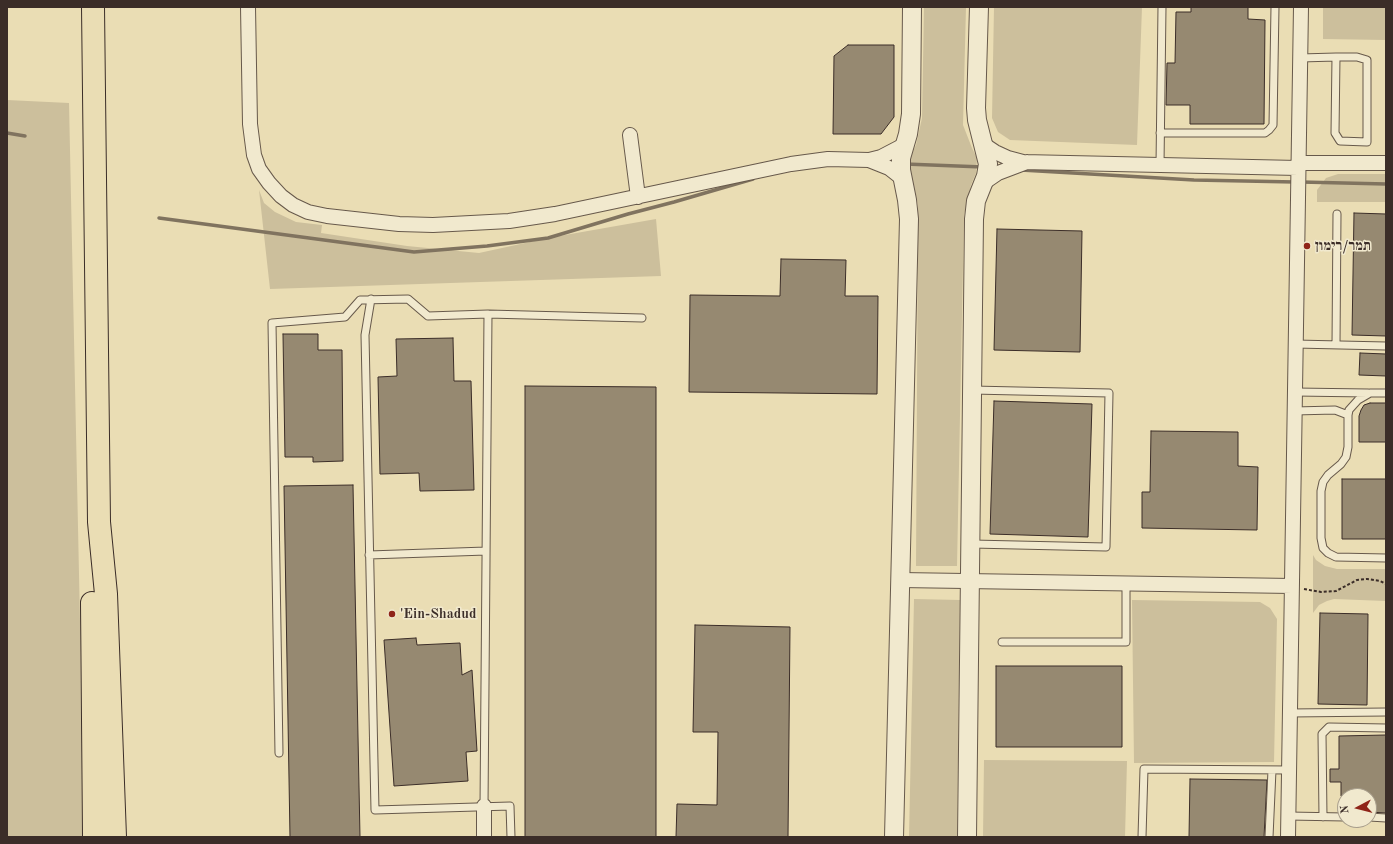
<!DOCTYPE html>
<meta charset="utf-8">
<style>
body{margin:0}
#map{position:relative;width:1393px;height:844px;overflow:hidden;background:#eaddb4;font-family:"Old Standard TT",serif}
canvas{display:block}
.frame{position:absolute;inset:0;border:8px solid #3b2d28;pointer-events:none}
.north{position:absolute;left:1337px;top:788px;width:40px;height:40px;box-sizing:border-box;background:#f1e9ce;border:1px solid #a89e8c;border-radius:50%;rotate:263deg;font-size:11px;font-weight:700;line-height:16px;text-align:center;color:#3b2d28}
.north::after{content:'';display:block;margin:auto;width:14px;height:18px;background:#8f2418;clip-path:polygon(50% 0,100% 100%,50% 72%,0 100%)}
</style>
<div id="map">
<canvas width="1393" height="844"></canvas>
<div class="frame"></div>
<div class="north">N</div>
</div>
<script>
const c = document.querySelector('canvas').getContext('2d');
c.lineJoin = 'round';
function fillPath(path, color) {
  c.fillStyle = color;
  c.fill(path, 'evenodd');
}
function toPath(rows) {
  const path = new Path2D();
  for (const r of rows) {
    path.moveTo(r[0], r[1]);
    for (let i = 2; i < r.length; i += 2) path.lineTo(r[i], r[i + 1]);
  }
  return path;
}
function trace(path, color, width, dash) {
  c.strokeStyle = color;
  c.lineWidth = width;
  c.lineCap = dash ? 'butt' : 'round';
  c.setLineDash(dash || []);
  c.stroke(path);
}
function label(font, color, halo, rows, align = 'center') {
  c.font = font + ' "Old Standard TT","Frank Ruhl Libre",serif';
  c.lineWidth = 3;
  c.setLineDash([]);
  c.textBaseline = 'middle';
  c.strokeStyle = halo;
  c.fillStyle = color;
  for (const [text, x, y, turn = 0] of rows) {
    c.save();
    c.translate(x, y);
    c.rotate((+turn || 0) * Math.PI / 180);
    c.textAlign = isNaN(turn) ? turn : align;
    if (halo) c.strokeText(text, 0, 0);
    c.fillText(text, 0, 0);
    c.restore();
  }
}
fillPath(toPath([
 [924,7,966,7,963,125,972,148,977,158,976,173,971,185,964,215,957,566,916,566,918,205,913,182,909,172,911,155,916,145,922,118],
 [994,7,1142,7,1137,145,1010,140,998,132,992,118],
 [1323,7,1386,7,1386,40,1323,39],
 [7,100,69,103,80,621,82,837,7,837],
 [1338,174,1386,174,1386,202,1317,202,1317,190,1326,178],
 [259,190,264,203,275,212,296,222,322,225,321,233,407,246,479,253,548,238,656,219,661,276,270,289],
 [1313,555,1316,560,1325,566,1337,569,1386,569,1386,601,1334,599,1327,601,1319,605,1313,613],
 [914,599,960,600,957,837,909,837],
 [1132,600,1260,602,1270,608,1277,619,1274,762,1134,763],
 [984,760,1127,761,1125,837,983,837]
]), '#ccbf9c');
trace(toPath([
 [7,133,25,136],
 [905,164,983,167],
 [1021,170,1194,180,1295,182],
 [1301,182,1386,184],
 [159,218,414,252,487,246,548,238,628,214,674,202,753,179]
]), '#80735f', 3.5);
const building = toPath([
 [1191,7,1248,7,1248,19,1265,20,1264,124,1190,124,1190,105,1166,105,1167,63,1175,63,1176,12,1191,12,1191,7],
 [848,45,894,45,894,117,881,134,833,134,834,56,848,45],
 [1354,213,1386,214,1386,336,1352,335,1354,213],
 [997,229,1082,231,1080,352,994,350,997,229],
 [781,259,846,260,845,296,878,296,877,394,689,392,690,295,780,296,781,259],
 [283,334,318,334,318,350,342,350,343,461,313,462,313,457,285,457,283,334],
 [453,338,454,381,471,381,474,490,420,491,419,473,380,474,378,377,397,376,396,339,453,338],
 [1360,353,1386,354,1386,376,1359,375,1360,353],
 [525,386,656,387,656,837,525,837,525,386],
 [994,401,1092,404,1088,537,990,534,994,401],
 [1370,403,1386,403,1386,442,1359,442,1359,416,1361,410,1364,405,1370,403],
 [1151,431,1238,432,1238,466,1258,467,1257,530,1142,528,1142,492,1150,492,1151,431],
 [1342,479,1386,479,1386,539,1342,539,1342,479],
 [353,485,360,837,290,837,284,486,353,485],
 [1320,613,1368,614,1367,705,1318,704,1320,613],
 [695,625,790,627,788,837,676,837,677,804,717,805,718,732,693,732,695,625],
 [416,638,417,645,460,643,462,675,472,670,477,751,466,752,468,781,394,786,384,640,416,638],
 [996,666,1122,666,1122,747,996,747,996,666],
 [1386,735,1386,813,1369,812,1369,796,1341,796,1341,782,1330,782,1330,769,1339,769,1339,736,1386,735],
 [1190,779,1267,780,1264,837,1189,837,1190,779]
]);
fillPath(building, '#968971');
trace(building, '#3b2d28', 1);
const service = toPath([
 [1300,58,1336,57,1357,57,1367,60,1367,142,1340,141,1335,133,1336,57],
 [1160,133,1265,133,1269,130,1273,125,1275,7],
 [1160,165,1162,7],
 [371,299,365,335,375,810,510,806,511,837],
 [488,314,642,318],
 [1295,344,1386,346],
 [1336,345,1337,214],
 [1295,392,1368,393],
 [1386,393,1370,393,1358,400,1349,410,1348,415,1348,447,1346,457,1341,464,1328,475,1323,482,1321,491,1321,538,1323,548,1328,553,1336,557,1386,558],
 [1294,411,1335,410,1348,415],
 [972,544,1106,547,1109,393,972,390],
 [369,555,486,551],
 [1002,642,1126,642,1126,583],
 [1290,713,1386,712],
 [279,753,272,323,345,317,360,300,408,299,428,316,488,314,484,806],
 [1288,816,1345,817],
 [1323,817,1322,734,1329,727,1386,728],
 [1369,817,1386,818],
 [1142,837,1144,769,1289,770],
 [1269,837,1272,770]
]);
const minor = toPath([
 [248,7,250,124,254,155,259,169,269,183,281,196,293,205,308,212,327,216,399,224,433,225,509,221,555,214,791,164,828,159,869,160,881,157,904,145],
 [630,135,638,197],
 [983,144,995,152,1008,158,1023,162,1298,168],
 [869,160,889,168,903,179],
 [1298,163,1386,163],
 [982,184,998,173,1027,162],
 [900,580,1292,586],
 [484,806,484,837],
 [1288,837,1301,7]
]);
const tertiary = toPath([
 [894,837,909,219,907,200,901,170,901,158,908,134,911,114,912,7],
 [967,837,974,219,976,201,986,176,988,164,977,120,976,108,979,7]
]);
const trunk = toPath([
 [93,7,99,522,106,594,115,837],
 [92,603,94,837]
]);
trace(service, '#67594b', 9);
trace(minor, '#67594b', 16);
trace(tertiary, '#67594b', 20);
trace(trunk, '#3b2d28', 24);
trace(toPath([
 [1304,589,1321,592,1336,591,1357,580,1367,579,1380,581,1386,584]
]), '#3b2d28', 2, [3, 2]);
trace(service, '#f1e9ce', 7);
trace(minor, '#f1e9ce', 14);
trace(tertiary, '#f1e9ce', 18);
trace(trunk, '#eaddb4', 22);
for (const [x, y, r, color] of [
 [1307,246,4,"#8f2418"],
 [392,614,4,"#8f2418"]
]) {
  const dot = new Path2D();
  dot.arc(x, y, r, 0, 2 * Math.PI);
  c.fillStyle = color;
  c.fill(dot);
  trace(dot, '#f1e9ce', 1.5);
}
label('bold 14px', '#3b2d28', '#f1e9ce', [
 ["תמר/רימון",1315,246],
 ["'Ein-Shadud",400,614]
], 'left');
</script>
